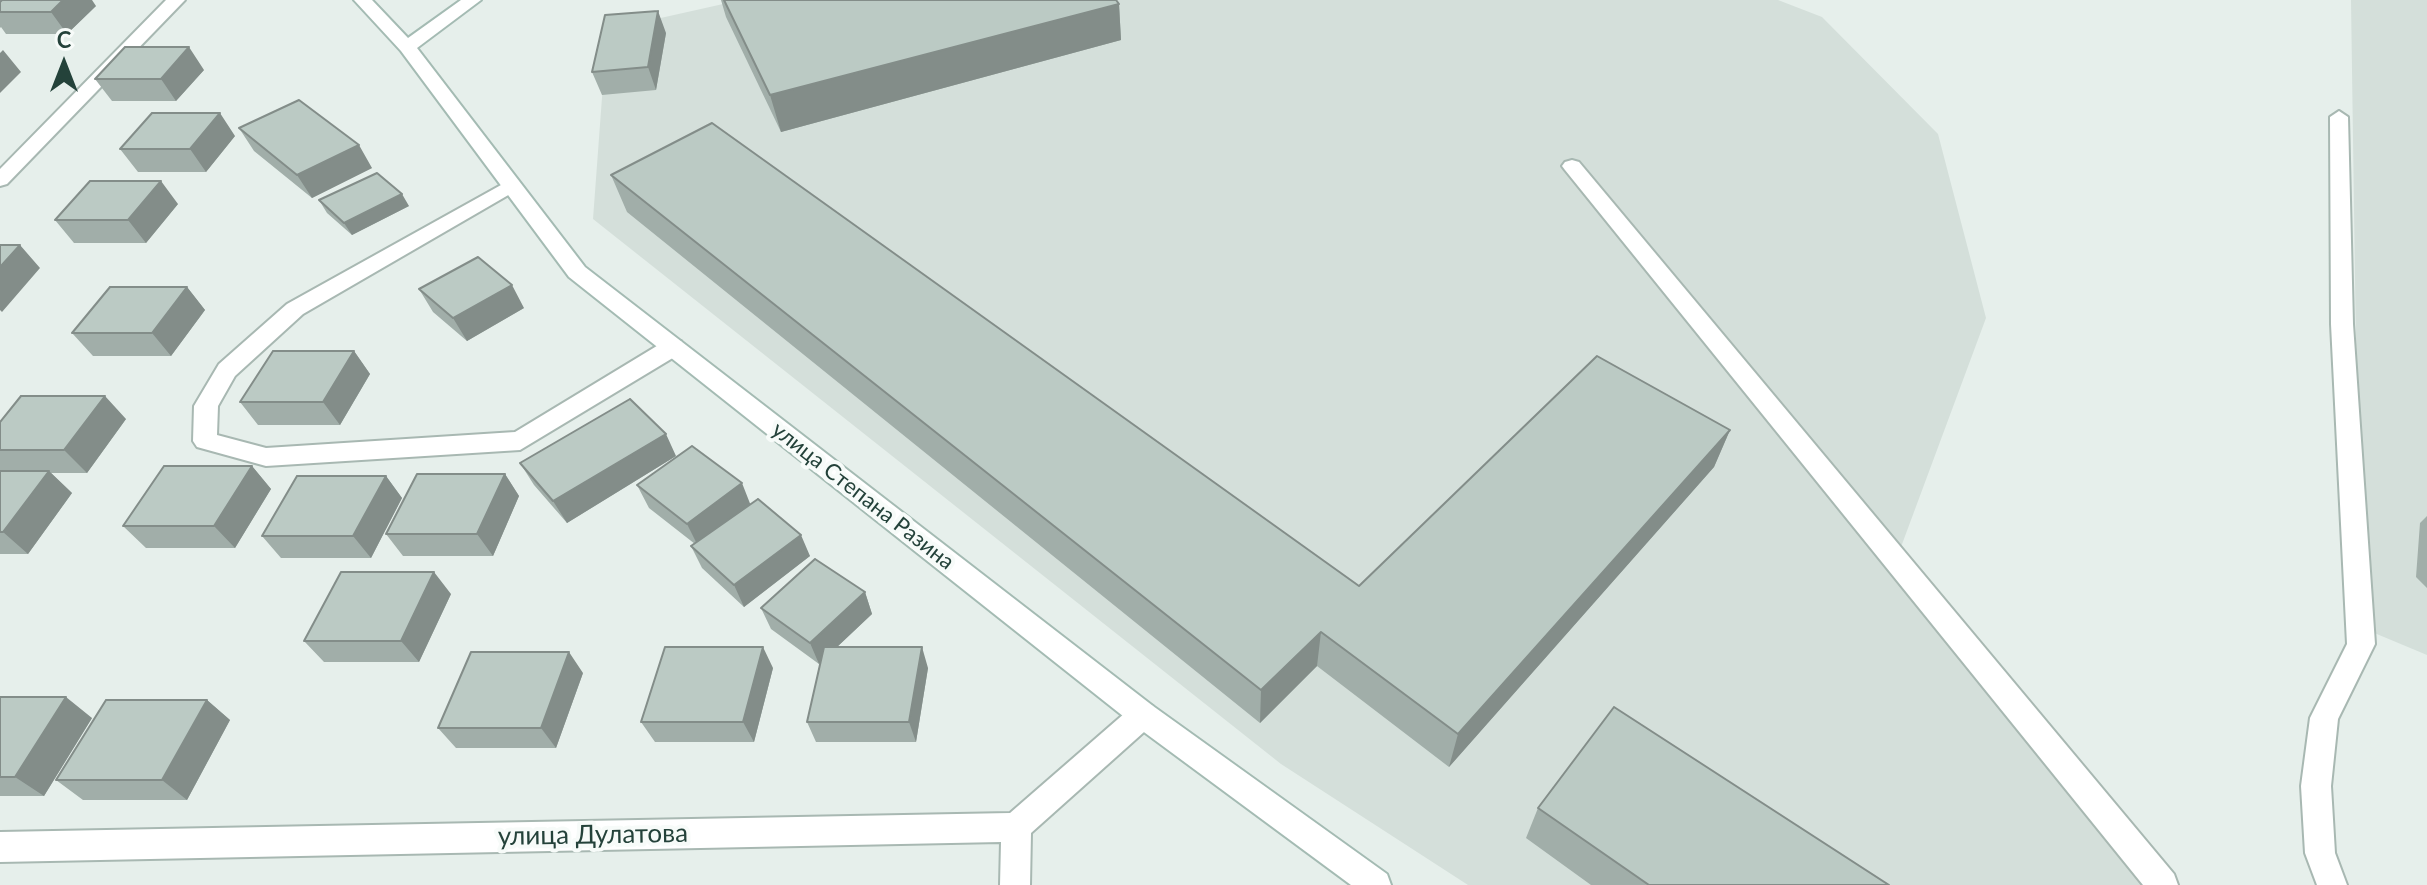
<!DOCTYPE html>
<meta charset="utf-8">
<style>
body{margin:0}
#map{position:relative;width:2427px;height:885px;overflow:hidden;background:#e6efeb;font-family:Lato,sans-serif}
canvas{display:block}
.north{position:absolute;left:24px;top:24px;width:80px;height:80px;-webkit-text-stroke:6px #f7fbf9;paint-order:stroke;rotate:0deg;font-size:22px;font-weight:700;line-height:32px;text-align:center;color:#24423a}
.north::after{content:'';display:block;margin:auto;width:28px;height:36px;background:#24423a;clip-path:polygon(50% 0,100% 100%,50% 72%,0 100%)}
</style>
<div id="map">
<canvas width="2427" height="885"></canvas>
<div class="north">С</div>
</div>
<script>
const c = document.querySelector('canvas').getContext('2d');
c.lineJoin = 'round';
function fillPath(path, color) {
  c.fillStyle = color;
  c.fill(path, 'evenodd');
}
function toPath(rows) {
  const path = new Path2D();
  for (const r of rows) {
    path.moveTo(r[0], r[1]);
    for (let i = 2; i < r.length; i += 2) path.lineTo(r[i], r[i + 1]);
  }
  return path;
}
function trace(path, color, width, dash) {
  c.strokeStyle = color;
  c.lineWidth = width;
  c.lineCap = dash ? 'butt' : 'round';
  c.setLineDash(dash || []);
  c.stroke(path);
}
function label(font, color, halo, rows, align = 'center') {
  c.font = font + ' Lato,sans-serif';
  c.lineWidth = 8;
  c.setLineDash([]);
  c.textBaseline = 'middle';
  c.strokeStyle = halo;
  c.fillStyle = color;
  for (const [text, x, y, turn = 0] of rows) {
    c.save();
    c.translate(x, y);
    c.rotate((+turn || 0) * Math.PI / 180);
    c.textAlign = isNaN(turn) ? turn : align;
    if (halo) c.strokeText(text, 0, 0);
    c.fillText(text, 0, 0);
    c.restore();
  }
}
fillPath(toPath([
 [741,0,1778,0,1822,17,1938,134,1986,318,1898,555,2180,885,1468,885,1281,764,593,219,607,30],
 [2351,0,2427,0,2427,655,2360,627]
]), '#d4dfda');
const service = toPath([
 [2339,111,2348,117,2353,324,2375,644,2338,719,2331,786,2335,853,2347,885,2317,885,2305,853,2301,786,2310,718,2347,644,2331,324,2330,117,2339,111],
 [1572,160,1579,162,2174,874,2178,885,2143,885,1565,170,1562,166,1565,162,1572,160],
 [510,180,517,182,520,186,517,190,303,314,235,376,218,406,217,435,266,448,515,432,665,341,681,341,684,347,681,353,520,450,266,466,197,447,193,441,194,406,219,364,287,304,510,180]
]);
const minor = toPath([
 [166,0,185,0,7,184,0,186,0,169,166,0],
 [1143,702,1153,706,1157,715,1153,724,1031,833,1030,885,1000,885,1001,842,0,862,0,832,1010,813,1133,706,1143,702]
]);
const secondary = toPath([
 [354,0,372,0,408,38,461,0,481,0,417,48,585,267,1153,706,1387,874,1391,885,1351,885,1133,724,569,277,401,51,354,0]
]);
trace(service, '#a8b8b2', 4);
trace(minor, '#a8b8b2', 4);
trace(secondary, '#a4bbb3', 4);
fillPath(service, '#fff');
fillPath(minor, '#fff');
fillPath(secondary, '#fff');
fillPath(toPath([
 [0,0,96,6,67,34,6,34,1,27,0,28],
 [721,0,1116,0,1119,4,1121,40,781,132,726,17],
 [666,33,656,90,602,95,592,72],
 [204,70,176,101,112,101,95,79],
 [239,128,372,168,312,198,254,151],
 [235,136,206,172,138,172,120,149],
 [611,175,1359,586,1730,430,1714,467,1449,767,1317,666,1260,723,627,212],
 [319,200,409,206,352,235,327,213],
 [178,204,146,243,74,243,55,220],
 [187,287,205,310,171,356,93,356,72,333],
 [419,289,524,308,467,341,433,312],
 [354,351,370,374,340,425,258,425,240,402],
 [126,419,87,473,51,473,72,493,28,554,0,554,0,422],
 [676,456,567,523,534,485,520,463],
 [252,466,271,489,235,548,146,548,123,526],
 [505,474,519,496,493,556,403,556,386,534],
 [386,476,402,498,371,558,281,558,262,536],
 [637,485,751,504,810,556,744,607,702,568,691,546,695,544,649,508],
 [2427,516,2427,588,2416,577,2420,523],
 [865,592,872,614,837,647,928,668,916,742,816,742,807,722,820,663,819,664,771,629,761,608],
 [451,594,419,662,324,662,304,641],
 [773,668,754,742,655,742,641,722],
 [583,673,556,748,456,748,438,728],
 [0,697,92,718,44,796,0,796],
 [207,700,230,720,187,800,83,800,56,780],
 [1538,808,1889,885,1591,885,1526,838]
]), '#a1aea9');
fillPath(toPath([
 [63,0,92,0,96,6,67,34,51,12],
 [1119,4,1121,40,781,132,770,95],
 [658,11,666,33,656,90,648,67],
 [189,47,204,70,176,101,161,79],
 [3,50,21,72,0,93,0,53],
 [220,113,235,136,206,172,190,149],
 [359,145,372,168,312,198,297,175],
 [161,181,178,204,146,243,128,220],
 [402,194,409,206,352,235,344,223],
 [20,245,40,268,2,312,0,310,0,267],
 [512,285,524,308,467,341,453,318],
 [187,287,205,310,171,356,152,333],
 [354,351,370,374,340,425,323,402],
 [105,396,126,419,87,473,64,450],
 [1730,430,1714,467,1449,767,1458,734],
 [666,434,676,456,567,523,553,501],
 [252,466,271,489,235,548,214,526],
 [49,471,72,493,28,554,3,532],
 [505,474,519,496,493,556,477,534],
 [386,476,402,498,371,558,353,536],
 [742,483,751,506,698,546,687,524],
 [801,535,810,556,744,607,734,585],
 [434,572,451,594,419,662,401,641],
 [865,592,872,614,819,664,810,643],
 [1321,632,1317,666,1260,723,1261,690],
 [763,647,773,668,754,742,743,722],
 [922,647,928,668,916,742,909,722],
 [569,652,583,673,556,748,541,728],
 [66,697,92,718,44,796,15,777],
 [207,700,230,720,187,800,162,780]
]), '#838d89');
const building = toPath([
 [2,0,63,0,51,12,0,12,0,2,2,0],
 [724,0,1116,0,1119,4,770,95,724,0],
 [658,11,648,67,592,72,605,15,658,11],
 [125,47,189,47,161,79,95,79,125,47],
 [299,100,359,145,297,175,239,128,299,100],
 [152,113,220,113,190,149,120,149,152,113],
 [712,123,1359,586,1597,356,1730,430,1458,734,1321,632,1261,690,611,175,712,123],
 [377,173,402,194,344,223,319,200,377,173],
 [90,181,161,181,128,220,55,220,90,181],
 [0,245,20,245,0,267,0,245],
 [478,257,512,285,453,318,419,289,478,257],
 [110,287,187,287,152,333,72,333,110,287],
 [273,351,354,351,323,402,240,402,273,351],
 [21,396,105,396,64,450,0,450,0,422,21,396],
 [630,399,666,434,553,501,520,463,630,399],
 [692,446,742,483,687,524,637,485,692,446],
 [164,466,252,466,214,526,123,526,164,466],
 [0,471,49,471,3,532,0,532,0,471],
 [417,474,505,474,477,534,386,534,417,474],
 [297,476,386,476,353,536,262,536,297,476],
 [758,499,801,535,734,585,691,546,758,499],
 [815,559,865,592,810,643,761,608,815,559],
 [341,572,434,572,401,641,304,641,341,572],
 [665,647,763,647,743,722,641,722,665,647],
 [824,647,922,647,909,722,807,722,824,647],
 [471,652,569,652,541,728,438,728,471,652],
 [0,697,66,697,15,777,0,777,0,697],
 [106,700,207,700,162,780,56,780,106,700],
 [1614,707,1889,885,1649,885,1538,808,1614,707]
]);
fillPath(building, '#bbcac4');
trace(building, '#838d89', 2);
label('22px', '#24423a', '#f7fbf9', [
 ["улица Степана Разина",863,496,38]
]);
label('26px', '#24423a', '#f7fbf9', [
 ["улица Дулатова",593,835,-1]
]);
</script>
